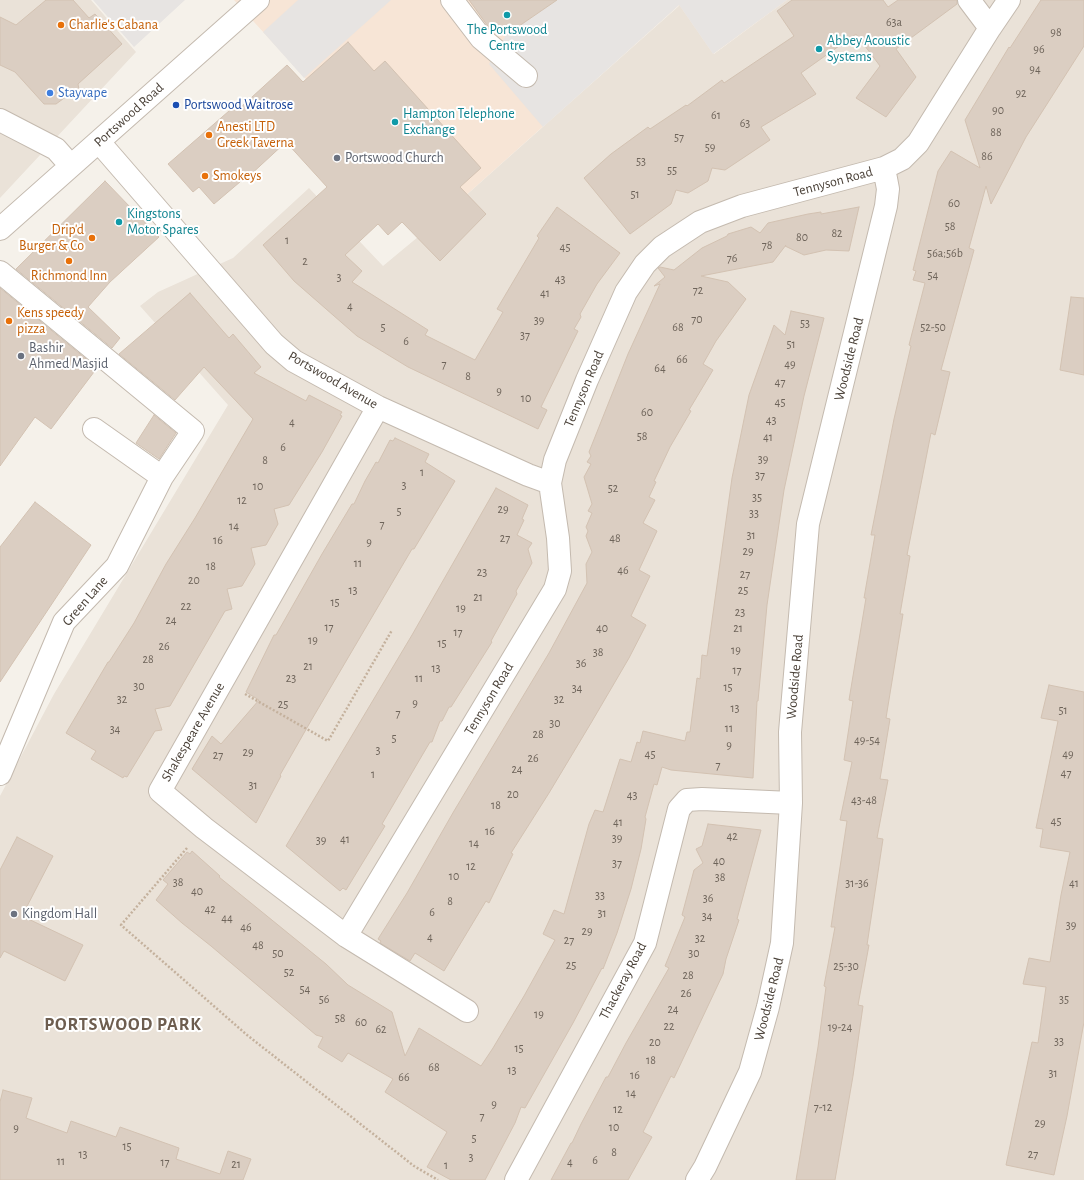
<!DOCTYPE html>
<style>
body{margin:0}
canvas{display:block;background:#f5f1ea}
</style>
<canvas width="1084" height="1180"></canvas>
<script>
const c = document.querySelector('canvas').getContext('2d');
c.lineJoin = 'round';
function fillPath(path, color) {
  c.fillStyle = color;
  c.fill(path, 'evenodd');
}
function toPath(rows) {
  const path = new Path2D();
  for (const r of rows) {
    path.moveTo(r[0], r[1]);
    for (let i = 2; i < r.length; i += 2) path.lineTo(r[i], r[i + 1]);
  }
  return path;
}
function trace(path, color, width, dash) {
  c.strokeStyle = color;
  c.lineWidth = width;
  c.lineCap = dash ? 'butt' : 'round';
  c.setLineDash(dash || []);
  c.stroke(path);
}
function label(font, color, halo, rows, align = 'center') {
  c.font = font + ' "Alegreya Sans",sans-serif';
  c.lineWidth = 4;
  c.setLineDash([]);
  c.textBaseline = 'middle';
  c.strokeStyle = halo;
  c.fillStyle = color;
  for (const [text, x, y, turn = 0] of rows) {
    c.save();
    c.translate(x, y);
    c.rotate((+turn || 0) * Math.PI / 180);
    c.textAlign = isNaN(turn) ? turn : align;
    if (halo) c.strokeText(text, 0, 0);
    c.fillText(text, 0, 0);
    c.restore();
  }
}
fillPath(toPath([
 [0,0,91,0,136,52,0,198],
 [787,0,1084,0,1084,1180,0,1180,0,796,54,694,228,405,140,306,158,292,233,258,309,188,383,266,436,222,680,5,714,54]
]), '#eae2d8');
fillPath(toPath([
 [234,0,787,0,713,54,679,5,436,222]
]), '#f7e5d6');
fillPath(toPath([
 [93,0,185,0,134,47],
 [298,0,391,0,304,78,263,32],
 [557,0,787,0,713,54,679,5,543,127,489,64,506,35]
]), '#e7e4e2');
const building = toPath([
 [46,0,73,0,89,18,95,14,122,44,78,84,80,95,67,96,56,104,44,104,15,72,0,65,0,17,16,25,46,0],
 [469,0,557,0,506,35,490,29,469,0],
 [792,0,883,0,888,7,898,0,957,0,957,4,896,49,916,77,886,117,856,98,880,66,856,34,801,73,816,94,761,127,770,140,725,170,712,168,708,181,688,193,676,190,671,204,630,234,584,178,611,154,648,127,650,129,686,105,687,106,722,80,724,83,794,36,777,11,792,0],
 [1041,0,1084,0,1084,46,1026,137,991,204,986,186,969,248,974,250,941,370,950,372,935,435,931,433,907,555,910,556,900,614,903,614,886,718,890,719,880,779,888,780,877,838,883,839,867,945,869,945,858,1005,863,1006,853,1076,835,1180,796,1180,818,1047,826,987,824,986,835,927,831,927,847,821,840,820,852,762,844,760,853,701,849,700,866,598,864,598,875,535,871,535,894,419,911,346,909,345,925,283,913,280,916,271,913,270,938,171,951,151,980,168,965,120,1009,47,1010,48,1041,0],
 [348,42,374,71,385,61,481,168,460,187,486,214,440,261,402,222,388,235,378,224,345,255,362,271,352,282,428,330,425,335,475,360,503,312,497,309,539,238,537,236,557,207,620,253,597,284,580,314,581,317,574,329,578,331,541,407,547,410,538,429,408,367,357,336,294,281,263,245,327,187,286,142,248,177,247,176,214,204,199,187,193,192,168,164,237,104,240,108,287,65,303,82,348,42],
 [105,181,159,237,110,282,88,307,120,338,112,348,16,269,105,181],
 [859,207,849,251,826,250,804,255,785,246,786,245,773,262,701,276,728,282,746,299,716,341,703,364,713,370,689,410,691,411,670,447,654,481,656,482,649,497,655,500,643,523,657,531,639,570,650,576,631,616,646,625,629,658,591,723,549,793,511,853,513,854,489,903,486,901,444,971,415,953,410,961,380,943,381,941,378,939,407,893,454,811,549,653,587,583,586,564,592,552,586,536,588,531,586,527,592,513,588,511,592,504,584,477,591,464,587,462,591,456,589,452,628,354,660,284,654,286,665,277,658,268,660,267,674,270,702,248,727,236,728,234,751,227,760,233,768,223,808,214,821,212,821,214,859,207],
 [0,288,97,368,51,429,35,417,0,466,0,288],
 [190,293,229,338,233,334,261,367,254,373,306,401,309,395,342,412,340,415,342,416,322,452,289,505,274,509,278,524,266,545,251,548,255,564,242,586,227,589,232,609,225,611,170,706,155,709,162,730,155,731,127,777,124,776,123,778,91,759,96,751,66,733,108,662,109,662,134,623,166,564,195,518,253,419,204,367,175,400,119,354,190,293],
 [1071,297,1084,298,1084,375,1060,370,1071,297],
 [791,311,824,318,804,396,784,490,767,605,758,701,757,701,753,778,671,770,662,767,657,785,654,784,645,817,646,819,641,849,631,889,617,933,603,969,602,968,573,1023,525,1108,521,1107,515,1123,485,1180,451,1180,427,1167,447,1132,385,1092,393,1079,348,1053,342,1062,318,1047,323,1037,316,1035,211,946,182,923,156,900,168,884,163,880,187,852,190,854,192,851,220,876,219,877,326,964,348,985,392,1012,405,1056,419,1028,481,1066,493,1048,524,996,555,940,543,934,554,910,564,914,589,824,595,810,603,812,620,759,631,762,637,742,640,743,643,731,685,741,687,732,690,732,697,678,700,679,702,655,707,656,732,478,749,395,774,325,785,335,791,311],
 [154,415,176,433,159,459,136,443,154,415],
 [395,438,429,454,425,462,455,481,414,549,412,549,312,719,280,775,281,776,256,823,192,769,212,736,221,744,259,700,246,692,274,635,276,635,284,621,322,554,352,504,354,504,365,481,376,462,378,463,390,440,393,441,395,438],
 [496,488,528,505,522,519,524,520,517,535,532,543,528,549,532,563,516,591,517,594,491,641,492,642,451,707,449,707,442,721,440,721,432,742,430,742,420,759,382,824,385,826,346,890,343,888,340,891,286,846,412,635,496,488],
 [35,502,91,545,0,682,0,547,35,502],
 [1049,685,1084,692,1084,1022,1067,1116,1054,1175,1006,1165,1032,1042,1038,1043,1046,987,1023,984,1029,958,1050,962,1061,895,1070,852,1040,847,1043,829,1036,828,1058,721,1041,718,1049,685],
 [708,824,761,830,737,919,739,920,726,959,723,974,674,1078,671,1076,643,1132,652,1137,628,1180,551,1180,571,1143,572,1143,581,1124,606,1077,608,1077,626,1043,669,968,665,966,685,917,682,915,694,870,703,863,696,849,702,846,708,824],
 [17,837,53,856,22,916,83,945,65,981,4,951,0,958,0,870,17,837],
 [3,1090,32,1098,26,1118,67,1133,71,1121,116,1137,120,1127,179,1148,176,1159,220,1174,228,1151,251,1159,243,1180,0,1180,0,1102,3,1090]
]);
fillPath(building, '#dbcec2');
trace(building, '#d3c2b2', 1);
const minor = toPath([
 [452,0,481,38,526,76],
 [969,0,990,28],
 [0,120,56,149,71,166],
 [99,142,274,344,294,361,378,407,528,475,550,483],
 [0,229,258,0],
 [0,272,193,431,162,477,94,429],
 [378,407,160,791,204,828,346,936,467,1011],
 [0,774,64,622,117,566,162,477],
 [346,936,555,589,560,571,558,538,550,483,555,460,587,380,626,292,645,264,662,247,700,222,742,206,884,168,902,159,918,143,990,28,1009,0],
 [516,1180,645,943,679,809,687,800,702,799,791,803],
 [697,1180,705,1167,750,1072,768,1007,782,943,791,803,790,732,808,524,886,206,888,189,884,168]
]);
trace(minor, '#c4baaf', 24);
trace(toPath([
 [245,694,328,741,392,630],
 [187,848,121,925,247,1035,414,1166,438,1180]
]), '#c4b19d', 2.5, [2, 2]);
trace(minor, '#fff', 22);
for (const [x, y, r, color] of [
 [507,15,4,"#0f9aa8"],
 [61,25,4,"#e8710a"],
 [819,49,4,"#0f9aa8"],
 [50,93,4,"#3f7fe0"],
 [176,105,4,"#1a4fb4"],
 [395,122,4,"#0f9aa8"],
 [209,135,4,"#e8710a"],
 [337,158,4,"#6b7280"],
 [205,176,4,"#e8710a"],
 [119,222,4,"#0f9aa8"],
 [92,238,4,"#e8710a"],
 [69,261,4,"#e8710a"],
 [9,321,4,"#e8710a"],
 [21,356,4,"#6b7280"],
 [14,914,4,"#6b7280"]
]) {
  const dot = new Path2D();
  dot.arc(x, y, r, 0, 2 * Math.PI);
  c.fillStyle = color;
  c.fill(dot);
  trace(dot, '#fff', 1.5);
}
label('12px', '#6e645a', null, [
 ["63a",894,22],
 ["98",1056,32],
 ["96",1039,49],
 ["94",1035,69],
 ["92",1021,93],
 ["90",998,110],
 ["61",716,115],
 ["63",745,123],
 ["88",996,132],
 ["57",679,137],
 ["59",710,147],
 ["86",987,156],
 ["53",641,161],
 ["55",672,170],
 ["51",635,194],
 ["60",954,203],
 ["58",950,226],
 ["82",837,233],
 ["80",802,237],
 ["1",287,240],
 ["78",767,245],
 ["45",565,247],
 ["56a;56b",945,253],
 ["76",732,258],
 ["2",305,261],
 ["54",933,275],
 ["3",339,277],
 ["43",560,279],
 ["72",698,290],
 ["41",545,293],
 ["4",350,306],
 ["70",697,319],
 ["39",539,320],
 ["53",805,323],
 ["5",383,327],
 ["68",678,327],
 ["52-50",933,327],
 ["37",525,335],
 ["6",406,341],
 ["51",791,344],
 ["66",682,359],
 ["7",444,364],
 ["49",790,364],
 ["64",660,368],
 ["8",468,376],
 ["47",780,382],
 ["9",499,391],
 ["10",526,398],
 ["45",780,402],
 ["60",647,412],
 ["43",771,420],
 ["4",292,422],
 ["58",642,436],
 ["41",768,437],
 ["6",283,447],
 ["39",763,459],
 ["8",265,460],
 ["1",422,472],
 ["37",760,475],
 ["3",404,485],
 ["10",258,486],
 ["52",613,488],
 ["35",757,497],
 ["12",242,500],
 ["29",503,509],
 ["5",399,511],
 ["33",754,513],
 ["7",382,524],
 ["14",234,526],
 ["31",751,535],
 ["27",505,538],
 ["48",615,538],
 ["16",218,540],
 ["9",369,542],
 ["29",748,551],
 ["11",358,563],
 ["18",211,566],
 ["46",623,570],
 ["23",482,572],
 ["27",745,574],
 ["20",194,580],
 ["13",353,590],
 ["25",743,590],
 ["21",478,597],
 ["15",335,602],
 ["22",186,606],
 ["19",461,608],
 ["23",740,612],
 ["24",171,620],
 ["17",329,627],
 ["40",602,628],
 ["21",738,628],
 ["17",458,632],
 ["19",313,640],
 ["15",442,643],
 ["26",164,646],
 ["19",736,650],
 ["38",598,652],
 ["28",148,659],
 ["36",581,663],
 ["21",308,666],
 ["13",436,668],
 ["17",737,670],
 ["23",291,678],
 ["11",419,678],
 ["30",139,686],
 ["15",728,687],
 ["34",577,688],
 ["32",122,699],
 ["32",559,699],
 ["9",415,703],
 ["25",283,704],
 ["13",735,708],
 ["51",1063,710],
 ["7",398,713],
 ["30",555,723],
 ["11",729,728],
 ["34",115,729],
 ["28",538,734],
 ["5",394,738],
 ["49-54",867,740],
 ["9",729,745],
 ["3",378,750],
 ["29",248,752],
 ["45",650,754],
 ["49",1068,754],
 ["27",218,755],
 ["26",533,758],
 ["7",718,765],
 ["24",517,769],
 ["47",1066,773],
 ["1",373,774],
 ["31",253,785],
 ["20",513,794],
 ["43",632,795],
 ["43-48",864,800],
 ["18",496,805],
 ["45",1056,821],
 ["41",618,822],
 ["16",490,831],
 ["42",732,836],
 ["39",617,838],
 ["41",345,839],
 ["39",321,840],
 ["14",474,843],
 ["40",719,861],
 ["37",617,863],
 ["12",471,866],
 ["10",454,876],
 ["38",720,877],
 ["38",178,882],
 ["31-36",857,883],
 ["41",1074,883],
 ["40",197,891],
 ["33",600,895],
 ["36",708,898],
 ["8",450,901],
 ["42",210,909],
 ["6",432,912],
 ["31",602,913],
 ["34",707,916],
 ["44",227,918],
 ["39",1071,925],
 ["46",246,927],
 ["29",587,931],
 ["4",430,937],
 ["32",700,938],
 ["27",569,940],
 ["48",258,945],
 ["50",278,953],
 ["30",694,953],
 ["25",571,965],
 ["25-30",846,966],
 ["52",289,972],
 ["28",688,975],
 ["54",305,989],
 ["26",686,993],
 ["56",324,999],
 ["35",1064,999],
 ["24",673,1009],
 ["19",539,1014],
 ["58",340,1018],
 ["60",361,1022],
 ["22",669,1026],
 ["19-24",840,1027],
 ["62",381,1029],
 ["33",1059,1041],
 ["20",655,1042],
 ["15",519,1048],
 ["18",651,1060],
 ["68",434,1067],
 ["13",512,1070],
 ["31",1053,1073],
 ["16",635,1075],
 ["66",404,1077],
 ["14",631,1093],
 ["9",494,1104],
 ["7-12",823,1107],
 ["12",618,1109],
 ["7",482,1116],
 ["29",1040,1123],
 ["10",614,1127],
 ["9",16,1128],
 ["5",474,1138],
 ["15",127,1146],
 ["8",614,1152],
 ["13",83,1154],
 ["27",1033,1154],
 ["3",471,1157],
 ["6",595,1160],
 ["11",61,1161],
 ["17",165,1162],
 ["4",570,1162],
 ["21",236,1164],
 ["1",446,1165]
]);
label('14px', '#c56008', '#fff', [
 ["Charlie's Cabana",69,25],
 ["Anesti LTD",217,127],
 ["Greek Taverna",217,143],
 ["Smokeys",213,176],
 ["Drip'd",84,230,"right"],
 ["Burger & Co",84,246,"right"],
 ["Richmond Inn",69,276,"center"],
 ["Kens speedy",17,313],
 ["pizza",17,329]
], 'left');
label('14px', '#0d838f', '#fff', [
 ["The Portswood",507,30,"center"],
 ["Centre",507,46,"center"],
 ["Abbey Acoustic",827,41],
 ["Systems",827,57],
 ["Hampton Telephone",403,114],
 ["Exchange",403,130],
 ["Kingstons",127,214],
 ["Motor Spares",127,230]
], 'left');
label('14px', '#366cbe', '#fff', [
 ["Stayvape",58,93]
], 'left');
label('14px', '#164399', '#fff', [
 ["Portswood Waitrose",184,105]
], 'left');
label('14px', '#4a4138', '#fff', [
 ["Portswood Road",129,115,-42],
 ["Tennyson Road",833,182,-15],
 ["Woodside Road",849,359,-76],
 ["Portswood Avenue",333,380,30],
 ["Tennyson Road",584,389,-67],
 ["Green Lane",85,601,-49],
 ["Woodside Road",795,677,-85],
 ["Tennyson Road",489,699,-59],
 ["Shakespeare Avenue",193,732,-60],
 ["Thackeray Road",623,981,-62],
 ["Woodside Road",769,999,-76]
]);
label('14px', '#5b616d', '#fff', [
 ["Portswood Church",345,158],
 ["Bashir",29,348],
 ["Ahmed Masjid",29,364],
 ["Kingdom Hall",22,914]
], 'left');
c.letterSpacing = '1px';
label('bold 18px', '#6d5d4f', '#fff', [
 ["PORTSWOOD PARK",123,1025]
]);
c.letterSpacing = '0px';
</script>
